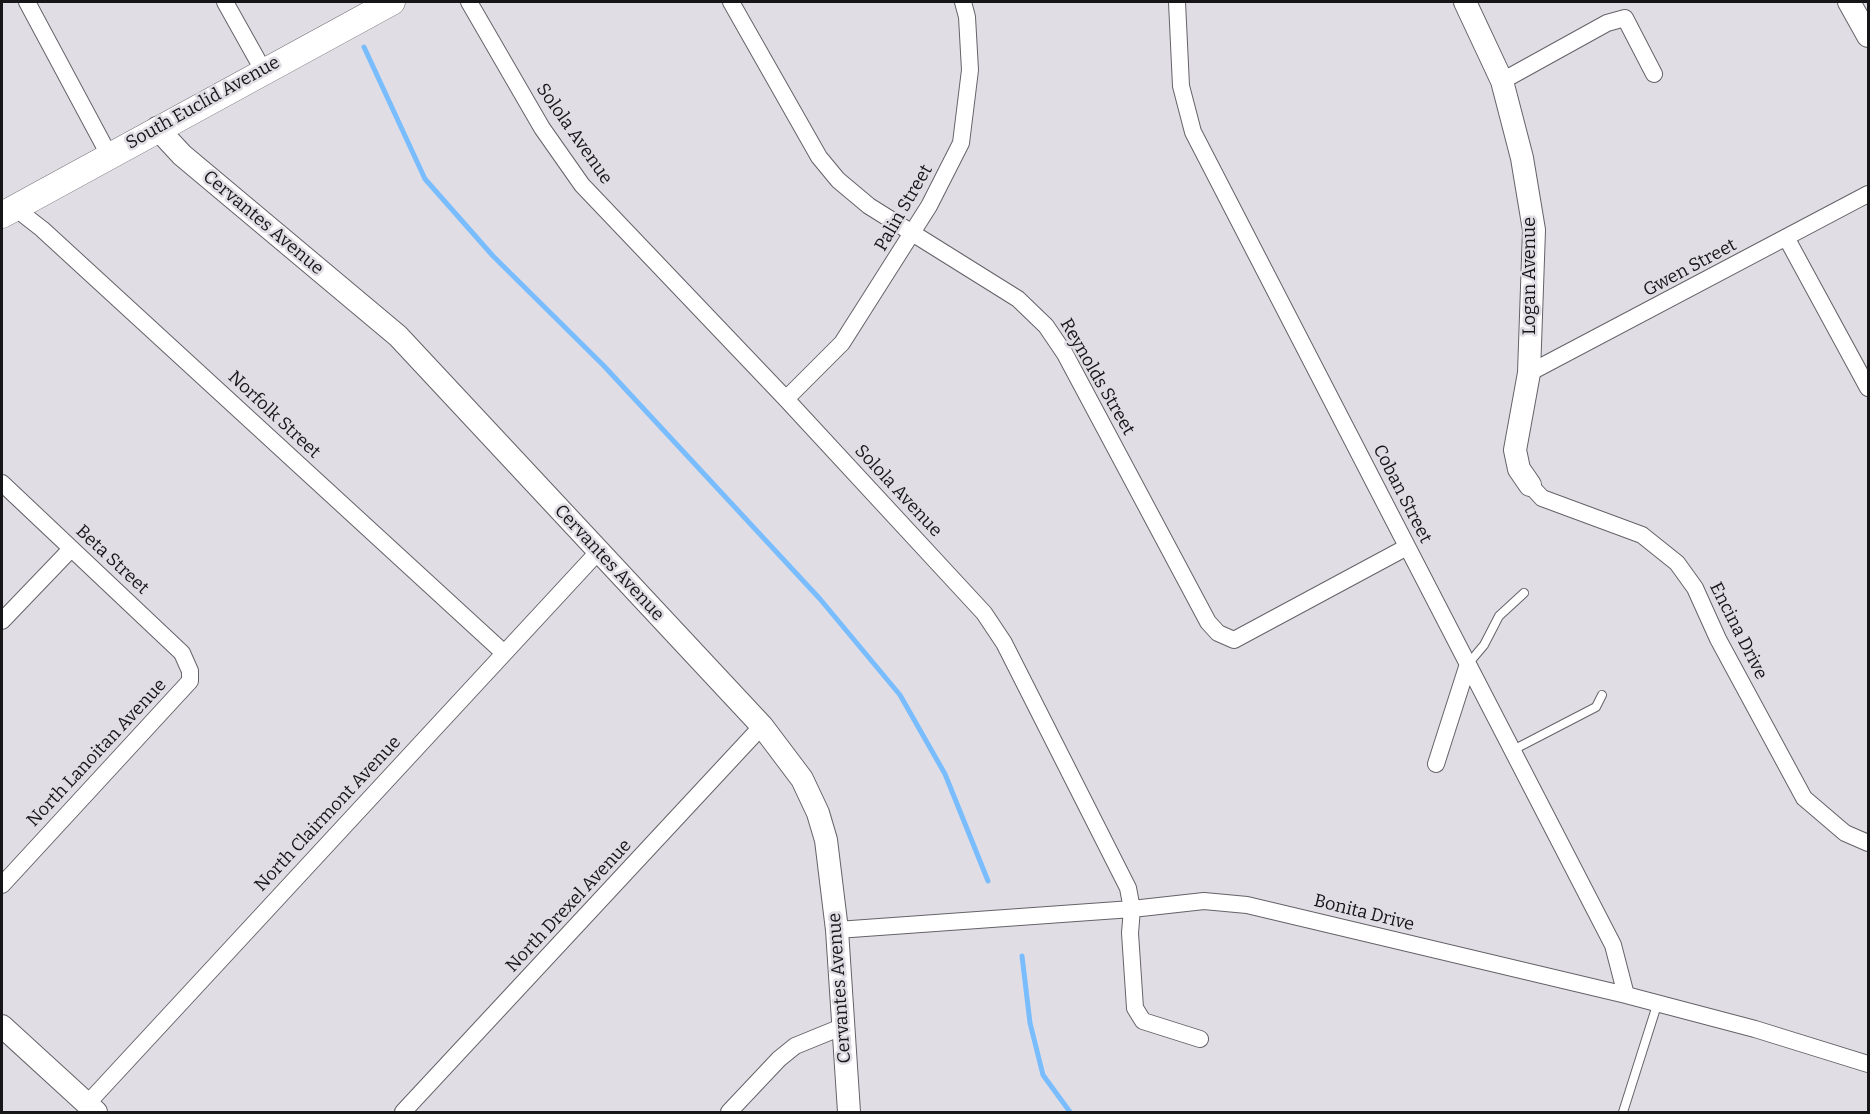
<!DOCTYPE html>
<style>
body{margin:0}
#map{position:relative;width:1870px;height:1114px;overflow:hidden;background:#e1dde5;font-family:Bitter,serif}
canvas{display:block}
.frame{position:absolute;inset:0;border:3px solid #161518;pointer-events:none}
</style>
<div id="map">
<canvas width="1870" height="1114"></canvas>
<div class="frame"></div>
</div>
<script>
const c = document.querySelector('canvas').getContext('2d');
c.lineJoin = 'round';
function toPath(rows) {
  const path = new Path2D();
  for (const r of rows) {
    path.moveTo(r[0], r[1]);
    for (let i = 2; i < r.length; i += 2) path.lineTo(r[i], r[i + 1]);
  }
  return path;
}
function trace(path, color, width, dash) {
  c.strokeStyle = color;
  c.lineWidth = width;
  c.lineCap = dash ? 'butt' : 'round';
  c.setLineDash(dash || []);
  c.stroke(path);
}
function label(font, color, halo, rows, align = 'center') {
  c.font = font + ' Bitter,serif';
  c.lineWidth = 5;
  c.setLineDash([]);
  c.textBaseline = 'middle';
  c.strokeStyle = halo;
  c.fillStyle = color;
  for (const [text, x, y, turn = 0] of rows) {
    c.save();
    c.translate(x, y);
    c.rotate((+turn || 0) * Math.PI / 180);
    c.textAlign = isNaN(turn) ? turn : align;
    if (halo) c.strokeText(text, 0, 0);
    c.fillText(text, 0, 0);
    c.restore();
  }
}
trace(toPath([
 [364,47,425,179,493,256,604,366,820,599,900,695,945,774,988,881],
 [1022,956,1030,1023,1043,1075,1070,1112]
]), '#79bdfe', 5);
const lane = toPath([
 [1468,664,1484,645,1499,616,1524,593],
 [1513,750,1596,707,1602,695],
 [1623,1112,1657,1005]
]);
const street = toPath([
 [27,2,109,155],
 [225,2,263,70],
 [469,2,542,128,582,185,786,399,984,613,1004,643,1128,888,1132,909,1130,933,1135,1008,1143,1021,1200,1039],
 [731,2,819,157,838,180,869,206,1018,299,1046,326,1065,354,1208,622,1218,633,1234,640,1407,547],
 [1177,2,1181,86,1193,132,1613,945,1626,995],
 [1502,81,1607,23,1625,18,1654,74],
 [15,208,42,229,504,653],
 [1787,239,1868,388],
 [1529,373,1868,194],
 [786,399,842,343,929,206,961,143,970,70,967,17,963,2],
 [2,483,182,653,190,671,190,681,2,885],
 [1530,485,1542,498,1642,535,1677,563,1695,588,1718,639,1804,798,1845,833,1868,843],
 [2,621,71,549],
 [1436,764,1468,664],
 [837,930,1132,909,1204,901,1247,905,1626,995,1755,1029,1868,1064],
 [87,1104,598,552],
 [403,1112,762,726],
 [729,1112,779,1059,795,1046,844,1026]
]);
const secondary = toPath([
 [1465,2,1502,81,1522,158,1534,230,1529,373,1515,450,1519,469,1530,485],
 [1849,2,1868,36],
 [157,128,182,155,398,336,762,726,802,779,818,813,826,840,837,930,849,1112],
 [2,1026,96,1112]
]);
const primary = toPath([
 [2,215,392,2]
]);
trace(lane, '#656268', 10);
trace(street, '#656268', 18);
trace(secondary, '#656268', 24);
trace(primary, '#656268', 27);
trace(lane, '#fff', 8);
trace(street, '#fff', 16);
trace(secondary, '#fff', 22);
trace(primary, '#fff', 26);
label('18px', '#161518', '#e1dde5', [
 ["South Euclid Avenue",203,103,-29],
 ["Solola Avenue",574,134,55],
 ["Palin Street",904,208,-60],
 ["Cervantes Avenue",263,223,40],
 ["Gwen Street",1690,268,-28],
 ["Logan Avenue",1530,276,-90],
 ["Reynolds Street",1097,377,60],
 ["Norfolk Street",274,415,43],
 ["Solola Avenue",898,491,47],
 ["Coban Street",1402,494,63],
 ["Beta Street",112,560,43],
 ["Cervantes Avenue",609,563,47],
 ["Encina Drive",1738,631,63],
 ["North Lanoitan Avenue",97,753,-47],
 ["North Clairmont Avenue",328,814,-47],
 ["North Drexel Avenue",569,906,-47],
 ["Bonita Drive",1364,913,14],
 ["Cervantes Avenue",840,988,-94]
]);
</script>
